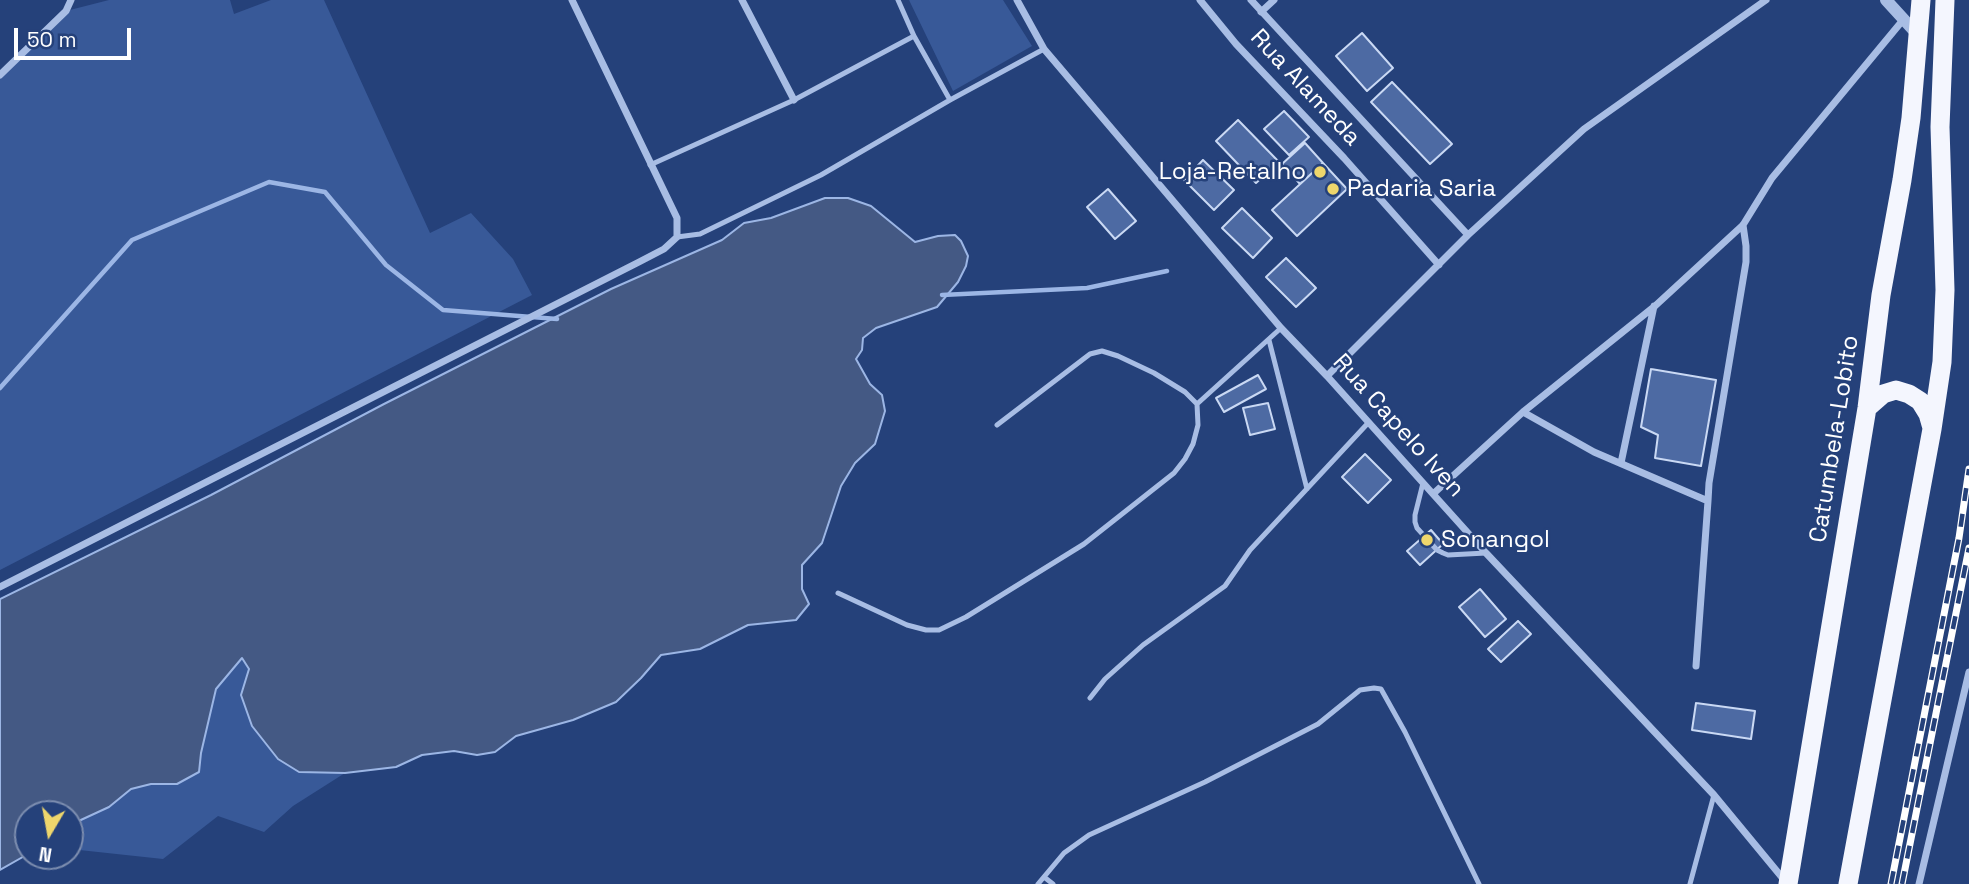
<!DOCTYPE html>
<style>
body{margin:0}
#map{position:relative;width:1969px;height:884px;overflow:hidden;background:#25417a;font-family:"Space Grotesk",sans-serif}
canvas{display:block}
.north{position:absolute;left:14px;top:800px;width:70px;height:70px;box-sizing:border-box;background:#25417a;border:2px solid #7c8daf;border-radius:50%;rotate:190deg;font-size:19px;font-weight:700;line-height:28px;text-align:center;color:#fff}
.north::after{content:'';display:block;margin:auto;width:24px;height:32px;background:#eed66c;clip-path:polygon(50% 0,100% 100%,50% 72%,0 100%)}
.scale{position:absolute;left:14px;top:28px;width:117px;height:32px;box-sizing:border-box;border:4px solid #fff;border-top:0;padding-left:9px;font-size:21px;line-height:24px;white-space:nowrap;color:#fff;-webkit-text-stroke:5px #25417a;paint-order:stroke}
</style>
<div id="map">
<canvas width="1969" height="884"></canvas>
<div class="north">N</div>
<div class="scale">50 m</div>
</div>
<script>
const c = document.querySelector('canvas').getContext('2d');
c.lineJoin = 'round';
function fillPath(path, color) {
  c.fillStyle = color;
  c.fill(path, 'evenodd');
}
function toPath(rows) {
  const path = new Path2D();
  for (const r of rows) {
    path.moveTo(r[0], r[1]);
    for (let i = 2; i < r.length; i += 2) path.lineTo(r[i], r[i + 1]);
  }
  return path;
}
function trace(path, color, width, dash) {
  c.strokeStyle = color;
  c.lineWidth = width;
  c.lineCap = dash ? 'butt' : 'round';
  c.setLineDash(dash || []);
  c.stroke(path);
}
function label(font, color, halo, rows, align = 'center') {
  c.font = font + ' "Space Grotesk",sans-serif';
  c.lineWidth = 5;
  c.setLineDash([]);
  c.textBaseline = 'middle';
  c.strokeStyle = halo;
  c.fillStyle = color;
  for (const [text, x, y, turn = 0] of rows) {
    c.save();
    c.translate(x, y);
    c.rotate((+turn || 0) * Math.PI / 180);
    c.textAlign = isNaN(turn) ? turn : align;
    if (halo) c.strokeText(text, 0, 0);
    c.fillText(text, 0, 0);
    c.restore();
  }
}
fillPath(toPath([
 [109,0,230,0,234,14,271,0,324,0,430,233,471,213,513,259,532,295,0,570,0,75,66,11],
 [909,0,1003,0,1032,46,953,91],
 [242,657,299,772,345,773,293,806,264,832,218,816,163,859,70,849,70,825,109,807,131,789,151,784,177,784,199,772,201,753,216,689]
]), '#385998');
const water = toPath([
 [825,198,848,198,871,206,915,242,938,236,955,235,961,241,968,256,966,266,958,282,937,307,876,328,863,338,862,350,856,359,870,384,882,395,885,411,875,444,855,463,841,486,822,543,802,565,802,589,809,604,796,620,748,625,700,649,661,655,641,678,616,702,573,720,516,736,495,752,477,755,454,751,422,755,396,767,345,773,299,772,278,759,252,726,241,695,249,669,242,658,216,689,201,753,199,772,177,784,151,784,131,789,109,807,70,825,70,814,28,814,28,854,0,870,0,599,211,495,384,404,611,289,722,240,744,223,771,218,825,198]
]);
fillPath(water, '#445984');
trace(water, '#9cb6e5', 2);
trace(toPath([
 [942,295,1087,288,1167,271],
 [0,388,132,240,269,182,325,192,386,265,443,310,557,319]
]), '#9cb6e5', 4.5);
const building = toPath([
 [1362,33,1393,68,1367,91,1336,56,1362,33],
 [1392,82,1452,144,1430,164,1371,102,1392,82],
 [1284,111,1309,137,1289,155,1264,129,1284,111],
 [1238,120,1279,162,1256,183,1216,141,1238,120],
 [1305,143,1323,163,1300,184,1282,164,1305,143],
 [1203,160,1234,190,1214,210,1184,180,1203,160],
 [1323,163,1347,189,1297,236,1272,210,1323,163],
 [1108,189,1136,221,1115,239,1087,207,1108,189],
 [1242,208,1272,238,1253,258,1222,228,1242,208],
 [1286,258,1316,288,1296,307,1266,277,1286,258],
 [1651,369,1716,380,1701,466,1655,458,1658,435,1641,427,1651,369],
 [1258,375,1266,389,1224,412,1216,398,1258,375],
 [1268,403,1275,429,1250,435,1243,408,1268,403],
 [1365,454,1391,480,1368,503,1342,477,1365,454],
 [1431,530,1443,544,1420,565,1407,551,1431,530],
 [1480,589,1506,619,1485,637,1459,607,1480,589],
 [1518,621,1531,634,1501,662,1488,649,1518,621],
 [1696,703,1755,711,1751,739,1692,730,1696,703]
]);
fillPath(building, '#4d6aa3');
trace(building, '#cad9f4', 2);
trace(toPath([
 [898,0,914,36,950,100],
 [650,165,794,100,914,36],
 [677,237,700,234,821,175,950,100,1044,49],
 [1269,340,1307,489],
 [997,425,1090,354,1102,351,1118,356,1154,373,1185,392,1197,404],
 [1423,483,1415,515,1415,522,1417,528,1437,550,1443,553,1448,555,1486,553],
 [838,593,907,625,926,630,939,630,966,617,1084,544,1174,473,1185,459,1193,444,1198,425,1197,404,1281,328],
 [1090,698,1105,679,1143,645,1225,586,1250,550,1369,422],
 [1044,877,1053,884],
 [1038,884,1064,853,1089,835,1205,782,1318,724,1360,690,1374,688,1381,689,1405,732,1479,884],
 [1690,884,1714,795]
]), '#a8bde4', 5);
trace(toPath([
 [742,0,794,100],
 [1017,0,1044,49,1281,328,1327,376,1486,553,1714,795,1785,881],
 [1200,0,1236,44,1344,158,1439,265],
 [1251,0,1468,235],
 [1261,12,1274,0],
 [0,75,66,11,71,0],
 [1327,376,1468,235,1584,129,1766,0],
 [1523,412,1594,452,1708,501,1709,483,1746,262,1746,246,1743,225],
 [1621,463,1654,306],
 [1433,494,1523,412,1655,306,1743,225,1772,178,1903,20],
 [0,587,639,262,664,249,677,237,677,218,572,0],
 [1696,666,1708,501],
 [1919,884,1969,672]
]), '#a8bde4', 7);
trace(toPath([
 [1886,0,1918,35]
]), '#a8bde4', 12);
trace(toPath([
 [1867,408,1883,394,1896,390,1909,394,1920,401,1928,414,1932,428],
 [1788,884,1867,408,1881,295,1902,180,1911,118,1921,0],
 [1848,884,1932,429,1942,362,1945,290,1940,127,1945,0]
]), '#f4f6fe', 19);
const rail = toPath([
 [1891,884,1959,538,1969,469],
 [1902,884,1969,548]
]);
trace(rail, '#fff', 7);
trace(rail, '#25417a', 4.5, [13]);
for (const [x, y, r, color] of [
 [1320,172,7,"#eed66c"],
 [1333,189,7,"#eed66c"],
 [1427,540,7,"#eed66c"]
]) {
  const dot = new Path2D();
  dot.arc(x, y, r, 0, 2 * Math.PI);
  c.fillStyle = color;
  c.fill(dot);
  trace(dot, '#25417a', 2.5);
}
label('24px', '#fff', '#25417a', [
 ["Rua Alameda",1305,88,47],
 ["Rua Capelo Iven",1398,426,48],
 ["Catumbela-Lobito",1835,439,-81]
]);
label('24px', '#fff', '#25417a', [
 ["Loja-Retalho",1306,172,"right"],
 ["Padaria Saria",1347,189],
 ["Sonangol",1441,540]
], 'left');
</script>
